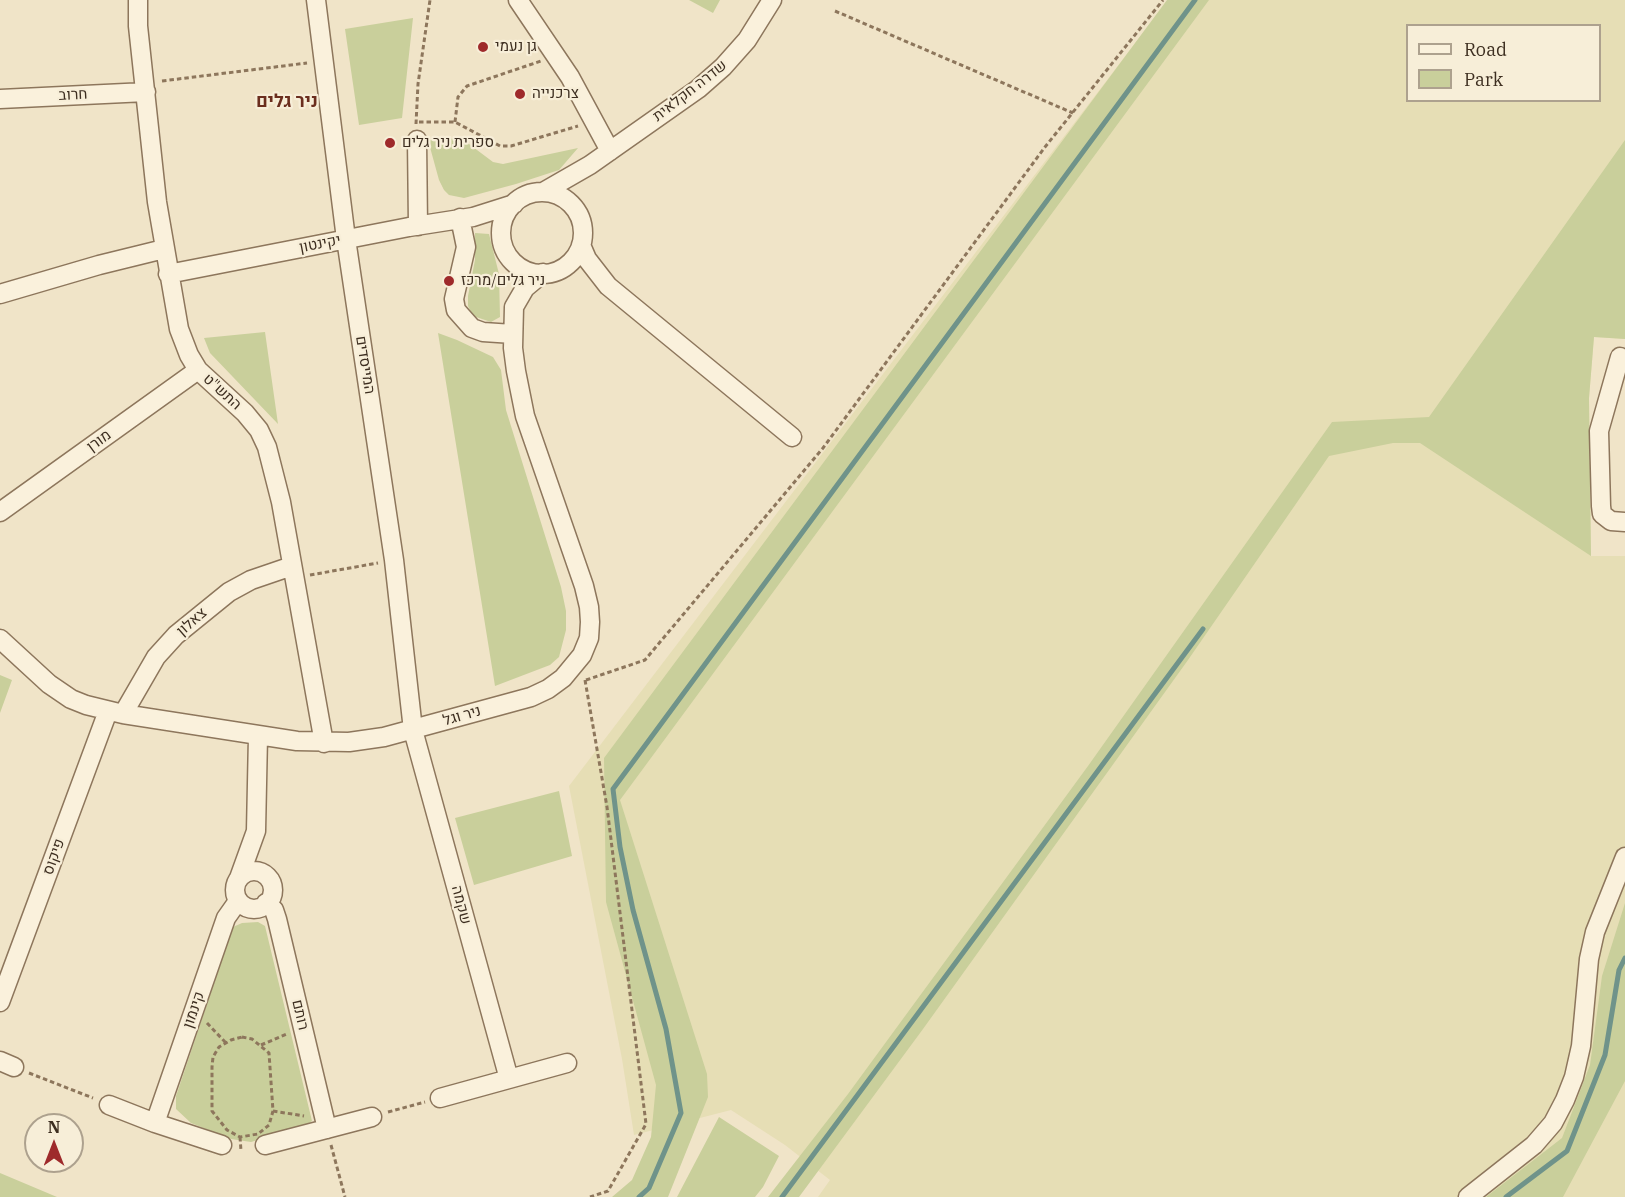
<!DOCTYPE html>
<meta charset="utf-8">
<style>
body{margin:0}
#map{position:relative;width:1625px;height:1197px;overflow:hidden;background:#f0e4c8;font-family:"IBM Plex Serif",serif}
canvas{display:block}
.legend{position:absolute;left:1406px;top:24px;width:195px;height:78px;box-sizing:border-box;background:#f7eed8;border:2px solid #ada18e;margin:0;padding:8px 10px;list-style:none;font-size:18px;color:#3d2e20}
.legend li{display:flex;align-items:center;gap:12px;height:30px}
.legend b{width:30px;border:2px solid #ada18e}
.north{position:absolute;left:24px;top:1113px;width:60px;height:60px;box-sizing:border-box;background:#f7eed8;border:2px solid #ada18e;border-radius:50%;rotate:0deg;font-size:16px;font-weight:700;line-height:24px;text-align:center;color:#3d2e20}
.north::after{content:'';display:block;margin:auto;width:21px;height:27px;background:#9e2a2b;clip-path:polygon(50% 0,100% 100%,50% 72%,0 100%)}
</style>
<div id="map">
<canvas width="1625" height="1197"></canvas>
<ul class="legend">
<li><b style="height:8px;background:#faf1dc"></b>Road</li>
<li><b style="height:16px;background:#c9cf9b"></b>Park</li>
</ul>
<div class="north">N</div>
</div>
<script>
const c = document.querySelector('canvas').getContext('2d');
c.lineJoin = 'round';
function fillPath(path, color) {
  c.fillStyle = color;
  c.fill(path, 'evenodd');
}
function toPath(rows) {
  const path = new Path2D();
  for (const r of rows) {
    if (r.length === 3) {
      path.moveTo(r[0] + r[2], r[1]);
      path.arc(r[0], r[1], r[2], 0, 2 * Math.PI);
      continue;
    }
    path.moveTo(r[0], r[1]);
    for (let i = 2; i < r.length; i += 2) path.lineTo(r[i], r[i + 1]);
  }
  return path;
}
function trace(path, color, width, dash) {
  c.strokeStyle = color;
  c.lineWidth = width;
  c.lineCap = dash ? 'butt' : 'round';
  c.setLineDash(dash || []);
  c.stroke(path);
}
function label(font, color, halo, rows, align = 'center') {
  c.font = font + ' "IBM Plex Serif",Heebo,serif';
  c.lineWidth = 4.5;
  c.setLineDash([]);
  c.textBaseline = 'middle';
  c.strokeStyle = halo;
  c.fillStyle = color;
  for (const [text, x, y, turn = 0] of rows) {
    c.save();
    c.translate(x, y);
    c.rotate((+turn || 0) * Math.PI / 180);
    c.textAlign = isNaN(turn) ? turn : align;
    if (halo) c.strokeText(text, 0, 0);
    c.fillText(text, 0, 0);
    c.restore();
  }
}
fillPath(toPath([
 [1168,0,1625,0,1625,339,1594,337,1589,398,1591,556,1625,556,1625,1197,818,1197,830,1180,785,1145,731,1110,634,1135,622,1059,569,786],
 [1408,26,1600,26,1600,100,1408,100]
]), '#e6deb5');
fillPath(toPath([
 [689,0,720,0,713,13],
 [1167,0,1209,0,620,800,707,1074,708,1097,668,1197,612,1197,632,1180,651,1137,656,1085,606,902,604,758],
 [413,18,402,118,359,125,345,29],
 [461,138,493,162,503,164,578,148,559,170,516,184,464,198,449,195,444,190,439,180,428,140],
 [1625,140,1625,339,1594,337,1589,398,1591,556,1420,443,1393,443,1329,456,1188,660,923,1029,799,1197,768,1197,848,1094,1088,766,1332,422,1429,417],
 [475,233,489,234,499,274,500,317,491,322,473,316,468,306,468,296,475,260],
 [265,332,278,424,210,353,204,338],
 [438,333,457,340,493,357,501,370,506,410,561,587,566,611,566,630,559,657,550,665,495,686],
 [0,675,12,680,0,713],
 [559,791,572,856,474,885,455,818],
 [1625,903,1625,1081,1563,1197,1486,1197,1562,1138,1590,1065,1602,976],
 [258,922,265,926,312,1121,305,1126,251,1142,231,1139,191,1123,176,1109,176,1096,233,927,242,923],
 [719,1117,779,1156,763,1187,755,1197,677,1197],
 [0,1173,57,1197,0,1197]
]), '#c9cf9b');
trace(toPath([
 [639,1197,649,1188,681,1113,666,1029,633,910,620,847,613,789,1195,0],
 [782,1197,1203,629],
 [1506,1197,1567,1151,1605,1055,1619,970,1625,958]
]), '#6f938a', 5);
const minor = toPath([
 [138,0,138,26,157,202,179,329,189,355,198,370,245,413,259,430,267,447,281,502,324,743],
 [316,0,346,239,394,560,413,730,509,1079],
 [518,0,570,77,610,151],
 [0,99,146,92],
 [417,140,418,226],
 [543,192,590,165,698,89,723,67,747,40,772,0],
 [542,233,41],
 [460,218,466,247,454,299,456,310,472,328,483,332,513,334],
 [581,245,587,259,608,286,792,437],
 [168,274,409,227,473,217,514,204],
 [0,294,99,265,164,249],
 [1620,357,1599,431,1601,506,1602,514,1611,521,1625,522],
 [0,512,198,370],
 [0,639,49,684,71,699,86,705,123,714,297,741,349,742,384,737,531,697,548,689,563,678,582,655,589,638,590,622,589,607,584,586,525,416,516,371,513,348,514,307,525,288,543,273],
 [123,714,156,657,176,635,229,592,251,580,292,566],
 [254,890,19],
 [239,878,256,831,258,736],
 [266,903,274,910,277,919,327,1129],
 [0,1002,108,711],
 [0,1061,14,1067],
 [440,1098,567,1063],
 [109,1105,155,1123,222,1145],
 [155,1123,226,918,238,901],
 [265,1145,372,1117],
 [1468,1197,1534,1145,1553,1123,1565,1100,1574,1077,1581,1046,1589,959,1595,932,1625,857]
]);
trace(minor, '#8d765c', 21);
trace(toPath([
 [835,11,1073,113],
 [162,81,307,63],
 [419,122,455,122,500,146,511,146,578,126],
 [455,122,458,97,467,86,541,61],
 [416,124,418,84,430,0],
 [310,575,378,563],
 [585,680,607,807,646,1124,608,1191,590,1197],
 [586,680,645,660,823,448,1045,147,1163,0],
 [207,1023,226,1043],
 [242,1037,252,1039,269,1053,273,1111,269,1125,258,1134,240,1137,227,1130,212,1111,212,1067,213,1057,219,1047,231,1040,242,1037],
 [261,1045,287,1034],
 [29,1073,93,1098],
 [273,1111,304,1116],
 [388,1112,425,1102],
 [240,1137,241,1151],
 [331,1145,345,1197]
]), '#8d765c', 3, [4.5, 3]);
trace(minor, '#faf1dc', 18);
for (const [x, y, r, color] of [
 [483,47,6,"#9e2a2b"],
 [520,94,6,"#9e2a2b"],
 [390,143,6,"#9e2a2b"],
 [449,281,6,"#9e2a2b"]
]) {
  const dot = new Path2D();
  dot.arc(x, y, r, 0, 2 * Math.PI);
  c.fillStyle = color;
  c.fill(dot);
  trace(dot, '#f7eed8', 2);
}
label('15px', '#3d2e20', '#f7eed8', [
 ["גן נעמי",495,47],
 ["צרכנייה",532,94],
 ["ספרית ניר גלים",402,143],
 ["ניר גלים/מרכז",461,281]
], 'left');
label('15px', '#3d2e20', '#f7eed8', [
 ["שדרה חקלאית",690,91,-38],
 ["חרוב",73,95,-3],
 ["יקינטון",320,244,-11],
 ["המייסדים",365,365,81],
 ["התש\"ט",222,392,42],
 ["מורן",99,441,-36],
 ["צאלון",192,622,-41],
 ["ניר וגל",462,716,-16],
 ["פיקוס",54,857,-70],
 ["שקמה",461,905,75],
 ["קינמון",194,1010,-71],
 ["רותם",300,1015,77]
]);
label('bold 18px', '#6b2e1e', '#f7eed8', [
 ["ניר גלים",287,102]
]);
</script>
